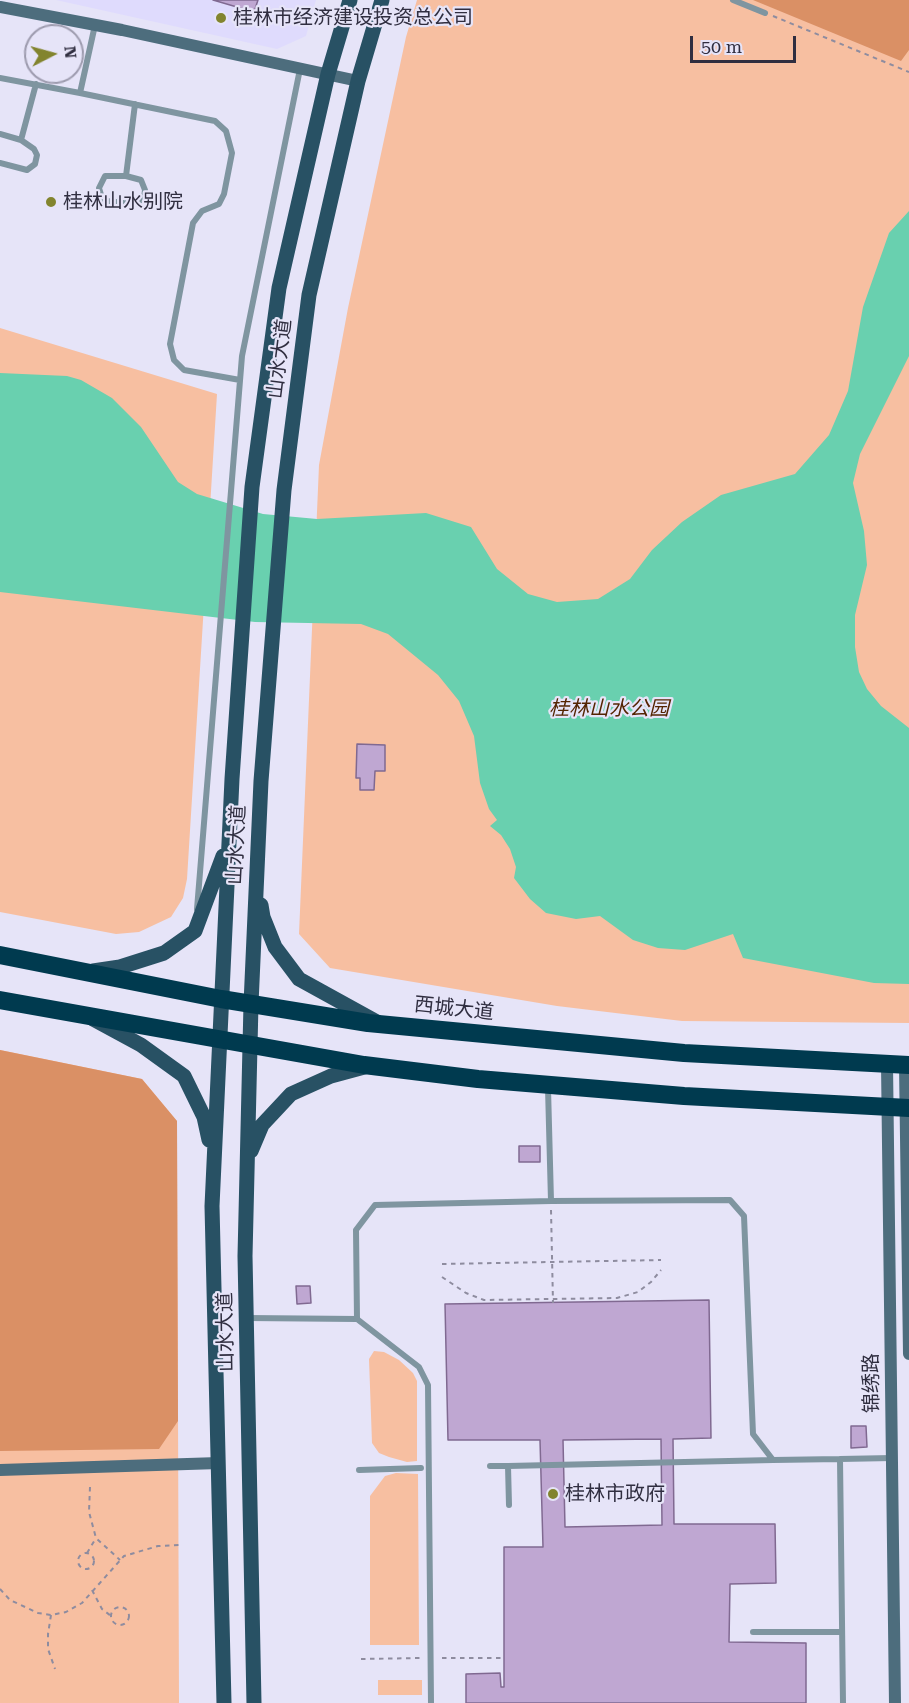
<!DOCTYPE html>
<meta charset="utf-8">
<style>
body{margin:0}
#map{position:relative;width:909px;height:1703px;overflow:hidden;background:#e6e4f8;font-family:"Roboto Serif",serif}
canvas{display:block}
.north{position:absolute;left:24px;top:24px;width:60px;height:60px;box-sizing:border-box;background:#e6e4f8;border:2px solid #9d9bae;border-radius:50%;rotate:84deg;font-size:16px;font-weight:700;line-height:24px;text-align:center;color:#302e40}
.north::after{content:'';display:block;margin:auto;width:21px;height:27px;background:#82842e;clip-path:polygon(50% 0,100% 100%,50% 72%,0 100%)}
.scale{position:absolute;left:690px;top:36px;width:106px;height:27px;box-sizing:border-box;border:3px solid #302e40;border-top:0;padding-left:8px;font-size:18px;line-height:21px;white-space:nowrap;color:#302e40;-webkit-text-stroke:4px #e6e4f8;paint-order:stroke}
</style>
<div id="map">
<canvas width="909" height="1703"></canvas>
<div class="north">N</div>
<div class="scale">50 m</div>
</div>
<script>
const c = document.querySelector('canvas').getContext('2d');
c.lineJoin = 'round';
function fillPath(path, color) {
  c.fillStyle = color;
  c.fill(path, 'evenodd');
}
function toPath(rows) {
  const path = new Path2D();
  for (const r of rows) {
    if (r.length === 3) {
      path.moveTo(r[0] + r[2], r[1]);
      path.arc(r[0], r[1], r[2], 0, 2 * Math.PI);
      continue;
    }
    path.moveTo(r[0], r[1]);
    for (let i = 2; i < r.length; i += 2) path.lineTo(r[i], r[i + 1]);
  }
  return path;
}
function trace(path, color, width, dash) {
  c.strokeStyle = color;
  c.lineWidth = width;
  c.lineCap = dash ? 'butt' : 'round';
  c.setLineDash(dash || []);
  c.stroke(path);
}
function label(font, color, halo, rows, align = 'center') {
  c.font = font + ' "Roboto Serif","Noto Sans SC",serif';
  c.lineWidth = 4.5;
  c.setLineDash([]);
  c.textBaseline = 'middle';
  c.strokeStyle = halo;
  c.fillStyle = color;
  for (const [text, x, y, turn = 0] of rows) {
    c.save();
    c.translate(x, y);
    c.rotate((+turn || 0) * Math.PI / 180);
    c.textAlign = isNaN(turn) ? turn : align;
    if (halo) c.strokeText(text, 0, 0);
    c.fillText(text, 0, 0);
    c.restore();
  }
}
fillPath(toPath([
 [56,0,316,0,306,36,277,49]
]), '#dfdbfd');
fillPath(toPath([
 [417,0,909,0,909,1023,682,1021,557,1006,330,968,299,934,319,465,348,308,406,37],
 [0,328,217,394,187,879,183,898,171,917,139,932,116,934,0,912],
 [0,1050,142,1079,177,1121,179,1703,0,1703],
 [374,1351,384,1352,399,1360,413,1373,417,1381,417,1461,407,1462,389,1457,379,1453,372,1443,369,1359],
 [396,1473,418,1474,419,1645,370,1645,370,1496,385,1476],
 [378,1680,422,1680,422,1695,378,1695]
]), '#f7bfa1');
fillPath(toPath([
 [753,0,909,0,909,50,901,61],
 [0,1050,142,1079,177,1121,178,1421,159,1449,0,1451]
]), '#da9065');
fillPath(toPath([
 [909,211,909,356,860,454,853,483,864,531,867,565,855,615,855,647,859,672,867,689,881,706,909,728,909,984,874,983,743,958,733,934,685,950,658,948,633,940,600,916,576,919,546,913,530,899,514,878,516,867,510,849,501,835,490,826,497,820,489,809,480,783,474,736,459,701,438,675,388,634,361,624,255,622,0,592,0,373,67,376,81,380,112,398,141,427,178,482,197,494,263,514,317,519,426,513,471,527,497,569,528,594,557,602,598,599,630,579,652,550,682,522,721,495,795,474,829,435,848,391,863,307,889,233]
]), '#69d0af');
const building = toPath([
 [213,0,258,0,254,12,213,0],
 [357,744,385,745,385,771,375,771,374,790,360,790,360,778,356,778,357,744],
 [519,1146,540,1146,540,1162,519,1162,519,1146],
 [296,1286,310,1286,311,1303,297,1304,296,1286],
 [709,1300,711,1438,673,1439,674,1524,775,1524,776,1583,730,1584,729,1642,806,1643,806,1703,466,1703,466,1674,500,1673,501,1687,504,1687,504,1547,543,1547,540,1440,448,1440,445,1304,709,1300],
 [661,1439,662,1525,565,1527,563,1440,661,1439],
 [851,1426,866,1426,867,1447,851,1448,851,1426]
]);
fillPath(building, '#bfa7d2');
trace(building, '#806991', 1.5);
trace(toPath([
 [773,16,909,72],
 [551,1210,553,1303],
 [442,1264,661,1260],
 [442,1277,466,1293,484,1300,617,1298,638,1292,651,1282,661,1270],
 [90,1487,89,1512,96,1538,120,1560],
 [86,1561,8],
 [87,1553,96,1538],
 [0,1589,10,1600,38,1613,51,1615,66,1612,82,1603,124,1556,158,1546,179,1545],
 [92,1590,102,1609,111,1616],
 [120,1616,9],
 [51,1615,48,1634,48,1649,55,1669],
 [442,1658,501,1658],
 [361,1659,421,1658]
]), '#8e8c9f', 2, [4.5, 4.5]);
trace(toPath([
 [733,0,765,13],
 [0,78,80,93,95,25],
 [80,93,215,121,226,131,232,153,224,194,219,204,202,211,193,223,170,344,174,360,184,370,240,380],
 [0,134,21,140,34,149,37,155,35,164,27,170,0,163],
 [21,140,36,84],
 [126,176,105,176,99,188,102,198,107,201,135,204,144,198,145,190,141,180,126,176,135,104],
 [197,909,242,356,300,69],
 [551,1201,730,1200,744,1216,753,1434,773,1460,840,1459,843,1703],
 [247,1318,357,1319,356,1230,375,1205,551,1201,548,1088],
 [840,1459,892,1458],
 [490,1466,508,1466],
 [359,1470,421,1468],
 [509,1505,508,1466,773,1460],
 [753,1632,842,1632]
]), '#7f95a0', 6);
trace(toPath([
 [0,7,122,30,358,81],
 [887,1064,895,1703],
 [905,1065,909,1354],
 [0,1470,219,1463]
]), '#4d6d7d', 12);
trace(toPath([
 [261,905,263,917,275,947,299,979,377,1022],
 [93,971,120,967,164,953,195,931,223,856],
 [93,1019,141,1045,184,1076,204,1117,209,1140],
 [251,1151,262,1125,291,1094,331,1076,368,1066],
 [224,1703,212,1206,232,779,252,487,279,288,328,74,350,0],
 [254,1703,245,1256,251,1004,261,781,284,490,309,295,358,81,382,0]
]), '#285164', 15);
trace(toPath([
 [0,955,221,999,368,1023,684,1053,909,1065],
 [0,1000,364,1065,478,1079,684,1096,909,1108]
]), '#003a4f', 18);
trace(toPath([
 [357,1319,419,1367,428,1385,431,1703]
]), '#7f95a0', 6);
for (const [x, y, r, color] of [
 [221,18,6,"#82842e"],
 [51,202,6,"#82842e"],
 [553,1494,6,"#82842e"]
]) {
  const dot = new Path2D();
  dot.arc(x, y, r, 0, 2 * Math.PI);
  c.fillStyle = color;
  c.fill(dot);
  trace(dot, '#e6e4f8', 2);
}
label('20px', '#302e40', '#e6e4f8', [
 ["桂林市经济建设投资总公司",233,18],
 ["桂林山水别院",63,202],
 ["桂林市政府",565,1494]
], 'left');
label('20px', '#302e40', '#e6e4f8', [
 ["山水大道",280,359,-83],
 ["山水大道",237,845,-87],
 ["西城大道",454,1009,6],
 ["山水大道",226,1332,-91],
 ["锦绣路",872,1383,-91]
]);
label('italic 20px', '#542402', '#e6e4f8', [
 ["桂林山水公园",609,709]
]);
</script>
